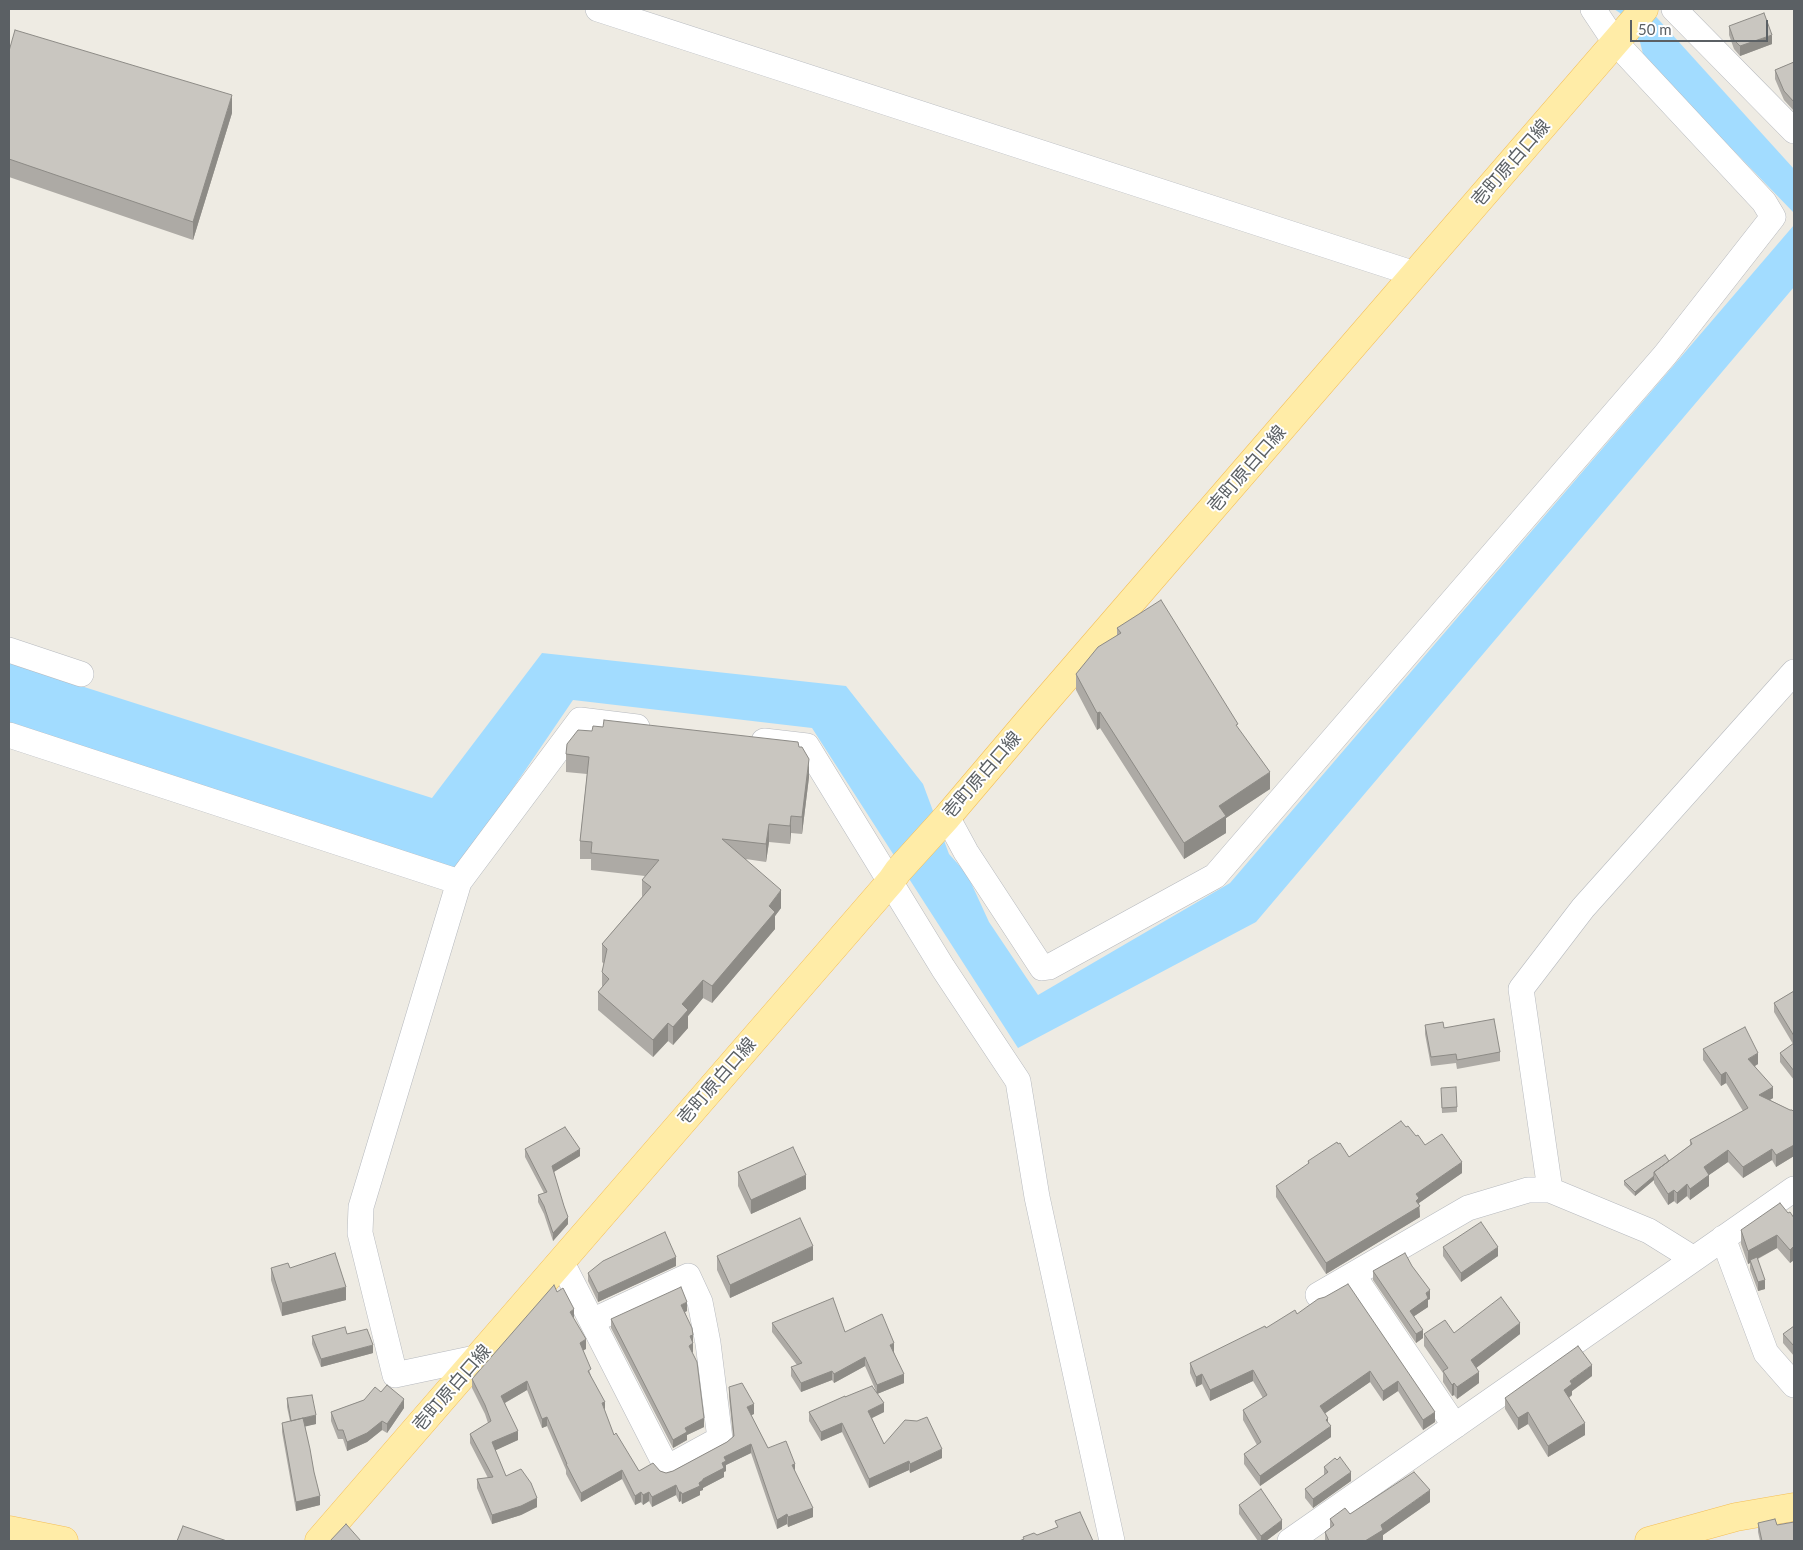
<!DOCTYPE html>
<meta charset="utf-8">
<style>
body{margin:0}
#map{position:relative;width:1803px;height:1550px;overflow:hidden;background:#eeebe3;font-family:Lato,sans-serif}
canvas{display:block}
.frame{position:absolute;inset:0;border:10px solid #5b6064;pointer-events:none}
.scale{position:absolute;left:1630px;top:20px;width:138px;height:22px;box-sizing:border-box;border:2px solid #5b6064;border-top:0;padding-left:6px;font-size:15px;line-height:18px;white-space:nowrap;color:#5b6064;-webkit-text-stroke:4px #fff;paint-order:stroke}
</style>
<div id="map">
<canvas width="1803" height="1550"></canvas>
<div class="frame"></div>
<div class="scale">50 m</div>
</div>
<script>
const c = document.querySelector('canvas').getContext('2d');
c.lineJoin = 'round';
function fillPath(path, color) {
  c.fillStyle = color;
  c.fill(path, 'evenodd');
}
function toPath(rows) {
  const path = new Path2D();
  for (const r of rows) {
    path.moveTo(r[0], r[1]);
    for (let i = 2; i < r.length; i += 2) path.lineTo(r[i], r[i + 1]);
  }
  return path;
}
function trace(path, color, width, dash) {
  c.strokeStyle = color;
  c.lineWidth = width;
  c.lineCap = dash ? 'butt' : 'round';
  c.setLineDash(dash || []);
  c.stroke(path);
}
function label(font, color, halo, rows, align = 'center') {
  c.font = font + ' Lato,"Noto Sans JP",sans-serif';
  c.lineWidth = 4;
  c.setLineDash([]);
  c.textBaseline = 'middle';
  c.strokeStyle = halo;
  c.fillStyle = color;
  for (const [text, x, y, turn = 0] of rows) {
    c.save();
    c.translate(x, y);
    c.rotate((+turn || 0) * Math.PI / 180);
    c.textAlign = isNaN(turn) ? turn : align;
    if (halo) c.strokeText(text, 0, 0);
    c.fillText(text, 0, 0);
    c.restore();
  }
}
fillPath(toPath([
 [1614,9,1649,9,1794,169,1794,213,1644,58,1640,42,1620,13],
 [1794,225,1794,287,1256,922,1018,1048,812,728,573,700,458,869,9,729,9,663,432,798,542,653,846,686,923,784,949,854,967,874,989,922,1038,995,1230,883]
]), '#a2dcff');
const minor = toPath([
 [598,9,1415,274],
 [1674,9,1794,131],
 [9,650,81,674],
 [9,735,459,882],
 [764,741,807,746,943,968,1018,1081,1037,1197,1112,1541],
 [947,817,966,852,1042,968,1049,967,1215,876,1665,355,1773,217,1764,202,1615,42,1593,9],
 [1550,1190,1521,989,1583,908,1794,672],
 [1723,1238,1766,1353,1794,1385],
 [561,1261,667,1468,720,1439,708,1343,700,1302,688,1276,592,1321],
 [1353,1275,1455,1426],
 [1318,1295,1468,1208,1528,1190,1550,1190,1649,1231,1694,1259],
 [480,1357,395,1375,360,1233,361,1207,459,882,580,720,637,727],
 [1290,1541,1794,1189]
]);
const major = toPath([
 [9,1530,64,1541],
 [319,1541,891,881,898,871,947,817,1031,718,1644,9],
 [1649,1541,1736,1517,1794,1507]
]);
trace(minor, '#b6b9be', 26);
trace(major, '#f4be56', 29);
trace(minor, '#fff', 25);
trace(major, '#ffeca7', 28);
fillPath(toPath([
 [1729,26,1772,44,1740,56,1734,49,1729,35],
 [9,51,232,113,193,240,9,177],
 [1794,62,1794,111,1784,100,1775,79,1775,70],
 [1117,628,1238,728,1270,789,1226,818,1226,833,1184,859,1100,728,1097,730,1076,690,1076,674,1117,635],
 [592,731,799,747,809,777,802,834,791,833,790,844,769,842,766,862,746,859,781,908,775,916,775,929,712,1003,703,998,688,1016,688,1028,673,1045,668,1041,653,1057,598,1010,598,992,602,987,602,972,604,964,602,962,602,944,642,897,642,880,645,876,591,870,591,859,580,859,580,841,587,774,566,772,566,754],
 [1794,991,1794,1080,1780,1062,1780,1053,1793,1044,1774,1012,1774,1003],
 [1425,1025,1444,1028,1500,1052,1500,1061,1457,1069,1456,1063,1431,1066,1425,1034],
 [1703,1049,1758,1064,1755,1066,1773,1098,1770,1100,1794,1112,1794,1156,1776,1167,1772,1160,1743,1178,1728,1162,1709,1175,1709,1186,1690,1200,1687,1196,1677,1204,1674,1201,1668,1205,1654,1183,1654,1180,1635,1196,1624,1185,1624,1181,1669,1161,1690,1145,1690,1140,1743,1111,1726,1083,1721,1086,1703,1060],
 [1441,1093,1457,1107,1457,1112,1442,1113],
 [1406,1127,1425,1145,1462,1173,1419,1203,1420,1217,1326,1274,1276,1197,1276,1186,1308,1164,1308,1161,1349,1157],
 [525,1149,580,1156,554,1172,568,1224,553,1241,544,1214,538,1202,538,1195,544,1193,525,1157],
 [738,1172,806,1189,751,1214,738,1186],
 [1794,1218,1794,1260,1790,1263,1777,1248,1758,1259,1765,1289,1758,1291,1750,1269,1750,1263,1748,1264,1741,1244,1741,1230],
 [1443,1247,1498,1256,1461,1282,1443,1256],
 [717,1256,813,1260,730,1298,717,1270],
 [676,1266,598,1302,588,1281,588,1273],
 [271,1268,290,1268,346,1300,282,1316,271,1280],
 [1373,1271,1430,1299,1428,1300,1428,1307,1414,1316,1423,1338,1416,1343,1373,1280],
 [557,1292,574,1319,586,1349,583,1350,591,1376,614,1435,639,1471,660,1471,666,1473,673,1471,727,1442,733,1437,729,1397,729,1387,754,1414,751,1415,768,1448,795,1472,813,1517,788,1527,787,1524,777,1529,751,1453,726,1465,726,1471,724,1472,724,1477,703,1488,703,1490,700,1491,700,1495,682,1504,681,1501,679,1502,676,1495,652,1507,649,1501,643,1505,641,1502,635,1505,622,1479,581,1502,566,1474,566,1470,547,1426,542,1428,527,1390,505,1403,518,1440,495,1450,506,1476,537,1507,521,1515,492,1524,477,1488,477,1479,488,1478,470,1443,470,1434,488,1423,485,1414,472,1388,472,1379],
 [1325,1297,1435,1422,1423,1430,1398,1391,1383,1401,1370,1382,1325,1413,1328,1423,1331,1437,1260,1486,1244,1464,1244,1454,1257,1445,1243,1420,1243,1410,1263,1398,1253,1381,1210,1401,1202,1384,1196,1387,1190,1373,1190,1363,1266,1328,1297,1314],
 [687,1311,685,1312,693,1335,693,1352,692,1353,704,1427,687,1435,687,1440,673,1448,611,1328,611,1319],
 [772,1323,845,1332,894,1352,904,1383,877,1394,884,1412,872,1418,884,1444,942,1458,910,1473,909,1470,869,1488,842,1432,821,1441,809,1421,809,1412,845,1397,876,1391,865,1366,834,1383,832,1380,801,1392,791,1376,791,1367,797,1365,772,1332],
 [1794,1326,1794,1356,1783,1343,1783,1334],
 [1454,1333,1520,1334,1476,1368,1479,1383,1457,1399,1454,1395,1452,1396,1443,1382,1443,1373,1424,1346,1424,1334],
 [347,1334,373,1353,321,1367,312,1344,312,1336],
 [1592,1376,1572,1391,1572,1395,1569,1398,1585,1435,1548,1457,1528,1424,1518,1430,1505,1409,1505,1398],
 [381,1392,404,1408,387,1433,382,1430,367,1442,347,1451,343,1439,338,1439,331,1421,331,1412,364,1400],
 [287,1398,316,1424,305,1426,320,1505,296,1511,282,1432,282,1423,290,1421,287,1407],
 [1337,1460,1351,1481,1313,1508,1305,1498,1305,1489,1324,1476,1324,1467],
 [1430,1502,1383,1535,1383,1541,1325,1541,1325,1532,1330,1529,1330,1519,1350,1514],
 [1239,1505,1282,1529,1266,1541,1258,1541,1239,1514],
 [1758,1523,1777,1525,1794,1541,1760,1541,1758,1532]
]), '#adaaa5');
fillPath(toPath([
 [1772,35,1772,44,1740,56,1740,46],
 [232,95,232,113,193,240,193,222],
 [1100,712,1100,728,1097,730,1097,713],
 [809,759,809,777,802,834,802,817],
 [1270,772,1270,789,1226,818,1226,833,1184,859,1184,843,1219,806],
 [791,816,791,833,790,844,790,826],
 [769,824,769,842,766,862,766,844],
 [781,890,781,908,775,916,775,929,712,1003,712,986,769,906],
 [703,980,703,998,688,1016,688,1028,673,1045,673,1027,682,1004],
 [668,1023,668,1041,653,1057,653,1040],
 [1758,1053,1758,1064,1748,1070,1748,1059],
 [1726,1072,1726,1083,1721,1086,1721,1075],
 [1773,1087,1773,1098,1759,1106,1759,1095],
 [1794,1145,1794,1156,1776,1167,1776,1155],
 [580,1149,580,1156,552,1173,552,1166],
 [1772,1149,1772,1160,1743,1178,1743,1167],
 [1728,1150,1728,1162,1709,1175,1709,1186,1690,1200,1690,1189,1704,1167],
 [1462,1162,1462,1173,1419,1203,1420,1217,1326,1274,1326,1263,1416,1194],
 [806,1175,806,1189,751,1214,751,1200],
 [1654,1176,1654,1180,1635,1196,1635,1192],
 [1687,1184,1687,1196,1677,1204,1677,1193],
 [1674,1190,1674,1201,1668,1205,1668,1194],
 [568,1217,568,1224,553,1241,553,1233],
 [1777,1235,1777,1248,1751,1262,1750,1260,1750,1263,1748,1264,1748,1251],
 [813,1246,813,1260,730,1298,730,1285],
 [1794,1246,1794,1260,1790,1263,1790,1250],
 [1498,1247,1498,1256,1461,1282,1461,1273],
 [676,1257,676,1266,598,1302,598,1293],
 [1765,1280,1765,1289,1758,1291,1758,1282],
 [346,1287,346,1300,282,1316,282,1303],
 [1430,1290,1430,1299,1428,1300,1428,1307,1410,1319,1410,1311,1426,1293],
 [687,1302,687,1311,681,1314,681,1305],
 [574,1309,574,1319,570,1312],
 [1520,1323,1520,1334,1471,1372,1471,1360],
 [1423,1330,1423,1338,1416,1343,1416,1334],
 [693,1335,693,1352,689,1354,690,1336],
 [586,1339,586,1349,580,1352,580,1343],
 [894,1343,894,1352,890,1354,890,1345],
 [373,1345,373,1353,321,1367,321,1359],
 [865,1357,865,1366,834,1383,834,1374],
 [1592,1365,1592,1376,1572,1391,1572,1395,1564,1401,1564,1390,1570,1381],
 [1253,1370,1253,1381,1210,1401,1210,1390],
 [832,1371,832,1380,801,1392,801,1383],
 [1370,1371,1370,1382,1320,1417,1320,1406],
 [1479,1372,1479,1383,1457,1399,1457,1387],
 [904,1374,904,1383,877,1394,877,1385],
 [1202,1374,1202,1384,1196,1387,1196,1377],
 [527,1381,527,1390,501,1405,501,1396],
 [1398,1381,1398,1391,1383,1401,1383,1391],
 [1454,1383,1454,1395,1452,1396,1452,1385],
 [404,1399,404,1408,387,1433,387,1424],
 [605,1402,605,1411,602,1403],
 [884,1403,884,1412,868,1420,868,1411],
 [754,1404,754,1414,747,1417,747,1407],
 [1435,1412,1435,1422,1423,1430,1423,1420],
 [1528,1412,1528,1424,1518,1430,1518,1418],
 [316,1415,316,1424,291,1430,291,1421],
 [547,1417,547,1426,542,1428,542,1419],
 [704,1418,704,1427,687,1435,687,1440,673,1448,673,1440,685,1428],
 [1328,1418,1328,1428,1331,1426,1331,1437,1260,1486,1260,1476],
 [382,1421,382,1430,367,1442,347,1451,347,1442],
 [842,1423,842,1432,821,1441,821,1432],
 [1585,1423,1585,1435,1548,1457,1548,1446],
 [518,1431,518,1440,492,1452,492,1442],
 [751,1444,751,1453,726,1465,726,1471,724,1472,724,1477,703,1488,703,1490,700,1491,700,1495,682,1504,682,1494,699,1483,722,1463,724,1457],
 [942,1449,942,1458,910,1473,910,1464],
 [909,1461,909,1470,869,1488,869,1479],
 [795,1464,795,1474,792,1465],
 [622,1470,622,1479,581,1502,581,1493],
 [1351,1472,1351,1481,1313,1508,1313,1499],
 [676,1485,676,1495,652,1507,652,1497],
 [1430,1490,1430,1502,1383,1535,1383,1541,1365,1541,1381,1525],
 [641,1492,641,1502,635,1505,635,1496],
 [649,1492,649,1501,643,1505,643,1495],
 [679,1492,681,1492,681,1501,679,1502],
 [320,1496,320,1505,296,1511,296,1502],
 [537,1498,537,1507,521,1515,492,1524,492,1515],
 [813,1508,813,1517,788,1527,788,1517],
 [787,1514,787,1524,777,1529,777,1520],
 [1282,1520,1282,1529,1266,1541,1261,1541,1261,1536]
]), '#8d8b86');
const building = toPath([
 [1764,13,1772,35,1740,46,1734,40,1729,26,1764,13],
 [15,30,232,95,193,222,9,159,9,51,15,30],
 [1794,62,1794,102,1784,91,1775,70,1794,62],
 [1161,600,1238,724,1236,725,1270,772,1219,806,1226,816,1184,843,1100,712,1097,713,1076,674,1098,647,1121,633,1117,628,1161,600],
 [604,720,798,742,799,747,802,747,809,759,802,817,791,816,790,826,769,824,766,844,722,839,781,890,769,906,775,912,712,986,703,980,682,1004,688,1010,673,1027,668,1023,653,1040,598,992,609,979,602,972,607,949,602,944,651,887,642,880,659,860,591,853,592,842,580,841,589,757,566,754,567,744,578,730,592,731,593,726,603,727,604,720],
 [1794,991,1794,1036,1774,1003,1794,991],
 [1494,1019,1500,1052,1457,1060,1456,1054,1431,1057,1425,1025,1443,1022,1444,1028,1494,1019],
 [1745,1027,1758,1053,1748,1059,1773,1087,1759,1095,1790,1110,1792,1110,1794,1112,1794,1145,1776,1155,1772,1149,1743,1167,1728,1150,1704,1167,1709,1175,1690,1189,1687,1184,1677,1193,1674,1190,1668,1194,1654,1172,1692,1144,1690,1140,1748,1108,1726,1072,1721,1075,1703,1049,1745,1027],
 [1794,1043,1794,1071,1780,1053,1794,1043],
 [1456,1087,1457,1107,1442,1108,1441,1088,1456,1087],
 [1401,1121,1406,1127,1408,1126,1416,1136,1418,1135,1425,1145,1442,1134,1462,1162,1416,1194,1419,1198,1416,1201,1420,1206,1326,1263,1276,1186,1309,1163,1308,1161,1337,1142,1338,1144,1340,1143,1349,1157,1401,1121],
 [565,1127,580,1149,552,1166,564,1206,568,1217,553,1233,544,1206,538,1195,547,1192,525,1149,565,1127],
 [793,1147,806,1175,751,1200,738,1172,793,1147],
 [1665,1155,1669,1161,1654,1172,1654,1176,1635,1192,1624,1181,1665,1155],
 [1780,1203,1788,1213,1790,1212,1794,1218,1794,1246,1790,1250,1777,1235,1748,1251,1741,1230,1780,1203],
 [800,1218,813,1246,730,1285,717,1256,800,1218],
 [1481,1222,1498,1247,1461,1273,1443,1247,1481,1222],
 [665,1232,676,1257,598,1293,588,1273,603,1261,665,1232],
 [335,1253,346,1287,282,1303,271,1268,288,1263,290,1268,335,1253],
 [1405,1253,1412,1266,1430,1290,1426,1293,1428,1298,1410,1311,1423,1330,1416,1334,1373,1271,1405,1253],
 [1757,1257,1765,1280,1758,1282,1750,1260,1757,1257],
 [1348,1284,1435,1412,1423,1420,1398,1381,1383,1391,1370,1371,1320,1406,1328,1418,1326,1420,1331,1426,1260,1476,1244,1454,1261,1442,1243,1410,1267,1395,1253,1370,1210,1390,1202,1374,1196,1377,1190,1363,1265,1326,1266,1328,1295,1310,1297,1314,1318,1299,1325,1297,1348,1284],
 [554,1285,557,1292,563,1288,574,1309,570,1312,586,1339,580,1343,591,1369,588,1371,605,1402,602,1403,614,1435,616,1433,639,1471,653,1463,660,1471,666,1473,673,1471,727,1442,734,1436,729,1387,742,1383,754,1404,747,1407,768,1448,786,1441,795,1464,792,1465,813,1508,788,1517,787,1514,777,1520,751,1444,724,1457,726,1461,722,1463,724,1468,703,1479,703,1480,699,1483,700,1486,682,1494,681,1492,679,1492,676,1485,652,1497,649,1492,643,1495,641,1492,635,1496,622,1470,581,1493,566,1464,567,1464,547,1417,542,1419,527,1381,501,1396,518,1431,492,1442,506,1476,521,1469,531,1483,537,1498,521,1506,492,1515,477,1479,493,1477,470,1434,491,1421,485,1405,472,1379,554,1285],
 [681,1287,687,1302,681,1305,692,1328,693,1335,690,1336,693,1343,689,1346,697,1362,704,1418,685,1428,687,1432,673,1440,611,1319,681,1287],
 [1501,1297,1520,1323,1471,1360,1479,1372,1457,1387,1454,1383,1452,1385,1443,1371,1448,1368,1424,1334,1445,1320,1454,1333,1501,1297],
 [833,1298,845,1332,882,1314,894,1343,890,1345,904,1374,877,1385,865,1357,834,1374,832,1371,801,1383,791,1367,802,1363,772,1323,833,1298],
 [1794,1326,1794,1346,1783,1334,1794,1326],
 [345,1327,347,1334,367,1329,373,1345,321,1359,312,1336,345,1327],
 [1578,1346,1592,1365,1570,1381,1572,1384,1564,1390,1585,1423,1548,1446,1528,1412,1518,1418,1505,1398,1578,1346],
 [387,1385,404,1399,387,1424,382,1421,367,1433,347,1442,343,1430,338,1430,331,1412,364,1400,375,1387,381,1392,387,1385],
 [872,1386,884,1403,868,1411,884,1444,905,1420,917,1421,927,1417,942,1449,910,1464,909,1461,869,1479,842,1423,821,1432,809,1412,845,1396,845,1397,872,1386],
 [312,1395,316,1415,291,1421,287,1398,312,1395],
 [303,1418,310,1449,314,1472,320,1496,296,1502,282,1423,303,1418],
 [1340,1457,1351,1472,1313,1499,1305,1489,1328,1472,1324,1467,1335,1458,1337,1460,1340,1457],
 [1414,1472,1430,1490,1381,1525,1383,1530,1365,1541,1329,1541,1325,1532,1334,1525,1330,1519,1345,1508,1350,1514,1414,1472],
 [1261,1489,1282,1520,1261,1536,1239,1505,1261,1489],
 [1080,1512,1093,1541,1019,1541,1024,1539,1023,1537,1034,1533,1037,1535,1058,1527,1055,1521,1080,1512],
 [1775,1519,1777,1525,1794,1522,1794,1541,1762,1541,1758,1523,1775,1519],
 [346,1524,361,1541,330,1541,346,1524],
 [183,1526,227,1541,177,1541,183,1526]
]);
fillPath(building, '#c9c6c0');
trace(building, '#8d8b86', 1);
label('18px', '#5b6064', '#fff', [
 ["壱町原白口線",1511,163,-49],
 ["壱町原白口線",1247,469,-49],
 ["壱町原白口線",982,775,-49],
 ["壱町原白口線",717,1081,-49],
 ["壱町原白口線",452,1388,-49]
]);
</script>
